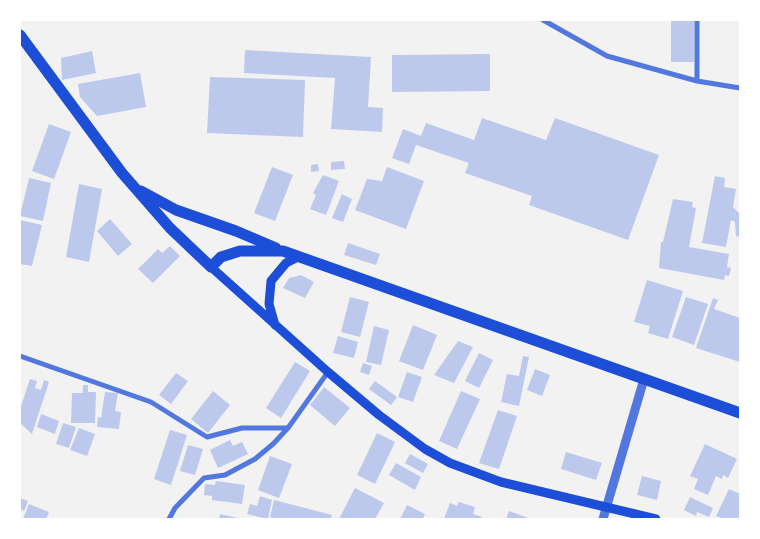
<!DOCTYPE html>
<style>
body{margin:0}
#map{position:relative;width:760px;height:539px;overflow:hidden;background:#f2f2f2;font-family:Overpass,sans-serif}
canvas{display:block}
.frame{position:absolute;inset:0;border:21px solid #fff;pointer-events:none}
</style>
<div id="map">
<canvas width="760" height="539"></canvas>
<div class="frame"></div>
</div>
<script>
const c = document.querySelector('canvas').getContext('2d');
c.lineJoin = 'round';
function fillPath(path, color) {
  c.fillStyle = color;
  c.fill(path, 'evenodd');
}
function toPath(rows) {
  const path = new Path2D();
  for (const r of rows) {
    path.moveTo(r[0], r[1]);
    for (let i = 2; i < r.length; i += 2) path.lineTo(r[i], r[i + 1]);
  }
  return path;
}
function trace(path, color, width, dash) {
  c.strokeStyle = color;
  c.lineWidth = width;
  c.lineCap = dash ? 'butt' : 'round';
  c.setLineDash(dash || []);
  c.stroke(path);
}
fillPath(toPath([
 [671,20,694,20,694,62,671,62],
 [245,50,371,57,368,107,383,108,382,132,331,129,335,78,244,73],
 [92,51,96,73,62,80,61,58],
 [490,54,490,91,392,92,392,55],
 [140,73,146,107,97,116,80,97,78,84],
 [210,77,305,80,303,137,207,133],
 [482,118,546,140,555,118,659,155,628,240,529,205,532,196,465,173,469,163,416,145,409,164,392,158,403,129,421,136,426,123,474,140],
 [49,124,71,132,54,179,32,171],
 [344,161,345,169,331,170,331,162],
 [318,164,319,171,311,172,311,165],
 [272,167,293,175,275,221,254,213],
 [387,167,424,181,406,229,355,210,367,179,382,181],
 [323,175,339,181,326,215,310,209,316,195,313,193],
 [715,176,725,178,724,187,736,189,733,207,740,214,740,237,736,236,735,222,731,220,726,247,702,243],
 [29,178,51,183,43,221,20,216],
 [79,184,102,189,89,262,66,257],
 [342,194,352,199,343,222,332,218],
 [673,199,693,202,692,207,696,208,689,247,729,254,727,267,731,268,729,276,725,275,724,280,659,268,661,242,663,242],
 [110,219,132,244,118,256,97,231],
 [20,220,42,225,32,266,20,264],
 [348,243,380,254,376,265,344,255],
 [170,246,180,256,153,283,138,269,158,249,162,253],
 [301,275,314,282,305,298,283,288,289,278],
 [647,280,683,291,668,339,648,333,650,326,634,322],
 [350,297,369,302,360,337,341,332],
 [686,297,708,304,694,345,672,337],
 [713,298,718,300,714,309,740,318,740,362,696,348],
 [413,325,437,335,423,370,399,361],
 [374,326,389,330,381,365,366,362],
 [338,336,358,342,354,358,333,353],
 [458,341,473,347,454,383,434,375],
 [479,353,493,360,479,388,465,381],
 [523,356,529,357,519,406,501,402,507,374,519,376],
 [295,362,310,371,281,418,266,408],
 [363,363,372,366,369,375,360,372],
 [535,369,550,375,542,396,527,390],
 [407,372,422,377,413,402,398,397],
 [176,373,188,381,171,404,159,395],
 [30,379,37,381,35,388,41,390,44,380,49,382,32,434,20,423,20,409],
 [375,381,397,397,391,405,369,389],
 [83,385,88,385,88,392,96,392,95,423,71,423,72,393,83,393],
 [324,387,350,408,335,426,310,405],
 [213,391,230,405,208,433,191,419],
 [461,391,480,399,457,449,439,441],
 [105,392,118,393,115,411,121,412,119,429,97,427,98,417,101,418],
 [498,410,517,416,499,469,479,463],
 [41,414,59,421,55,434,37,427],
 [63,423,76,427,69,448,56,444],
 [79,428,95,434,87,456,70,450],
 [170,430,187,435,171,485,154,479],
 [377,433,395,442,375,484,357,475],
 [230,440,233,446,242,442,248,454,218,468,210,450],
 [705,444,737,459,728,478,723,475,722,479,716,476,708,495,694,489,698,479,690,476],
 [188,445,203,449,195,475,180,471],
 [566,452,602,463,596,480,561,469],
 [410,454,428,464,423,473,405,463],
 [270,456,292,464,279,498,258,490],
 [396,463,421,477,415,490,389,475],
 [642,476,661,481,657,500,637,495],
 [216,481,245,485,242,504,212,500,212,496,204,495,205,484,215,485],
 [355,488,384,503,375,519,339,519],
 [729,489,740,494,740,519,724,519,716,516],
 [260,496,272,500,268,519,247,514,250,504,257,506],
 [690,497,713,508,709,517,697,512,696,516,684,510],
 [20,498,28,501,24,511,20,509],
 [274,500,332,515,331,519,278,519,270,517],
 [459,502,475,507,473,514,482,517,481,519,444,519,450,503,457,506],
 [29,504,49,512,46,519,23,519],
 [407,505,425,514,423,519,400,519],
 [509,511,531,519,506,519],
 [220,514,238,518,238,519,219,519]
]), '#bdc9ec');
trace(toPath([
 [543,20,607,56,697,81,740,88],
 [697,81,697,20],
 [20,356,151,402,207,437,242,428,288,428],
 [169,519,175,508,204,478,225,475,255,459,273,444,288,428,328,372]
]), '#5277de', 5);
trace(toPath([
 [603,519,644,379]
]), '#5277de', 9);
trace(toPath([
 [211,267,328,372,379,415,425,449,450,463,501,482,656,519],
 [275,325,269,304,271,281,286,263,298,257]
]), '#1d4ed8', 9);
trace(toPath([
 [20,35,122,173,170,228,211,267,221,257,240,251,283,251,740,413],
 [141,191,176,210,236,231,276,248]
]), '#1d4ed8', 11);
</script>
